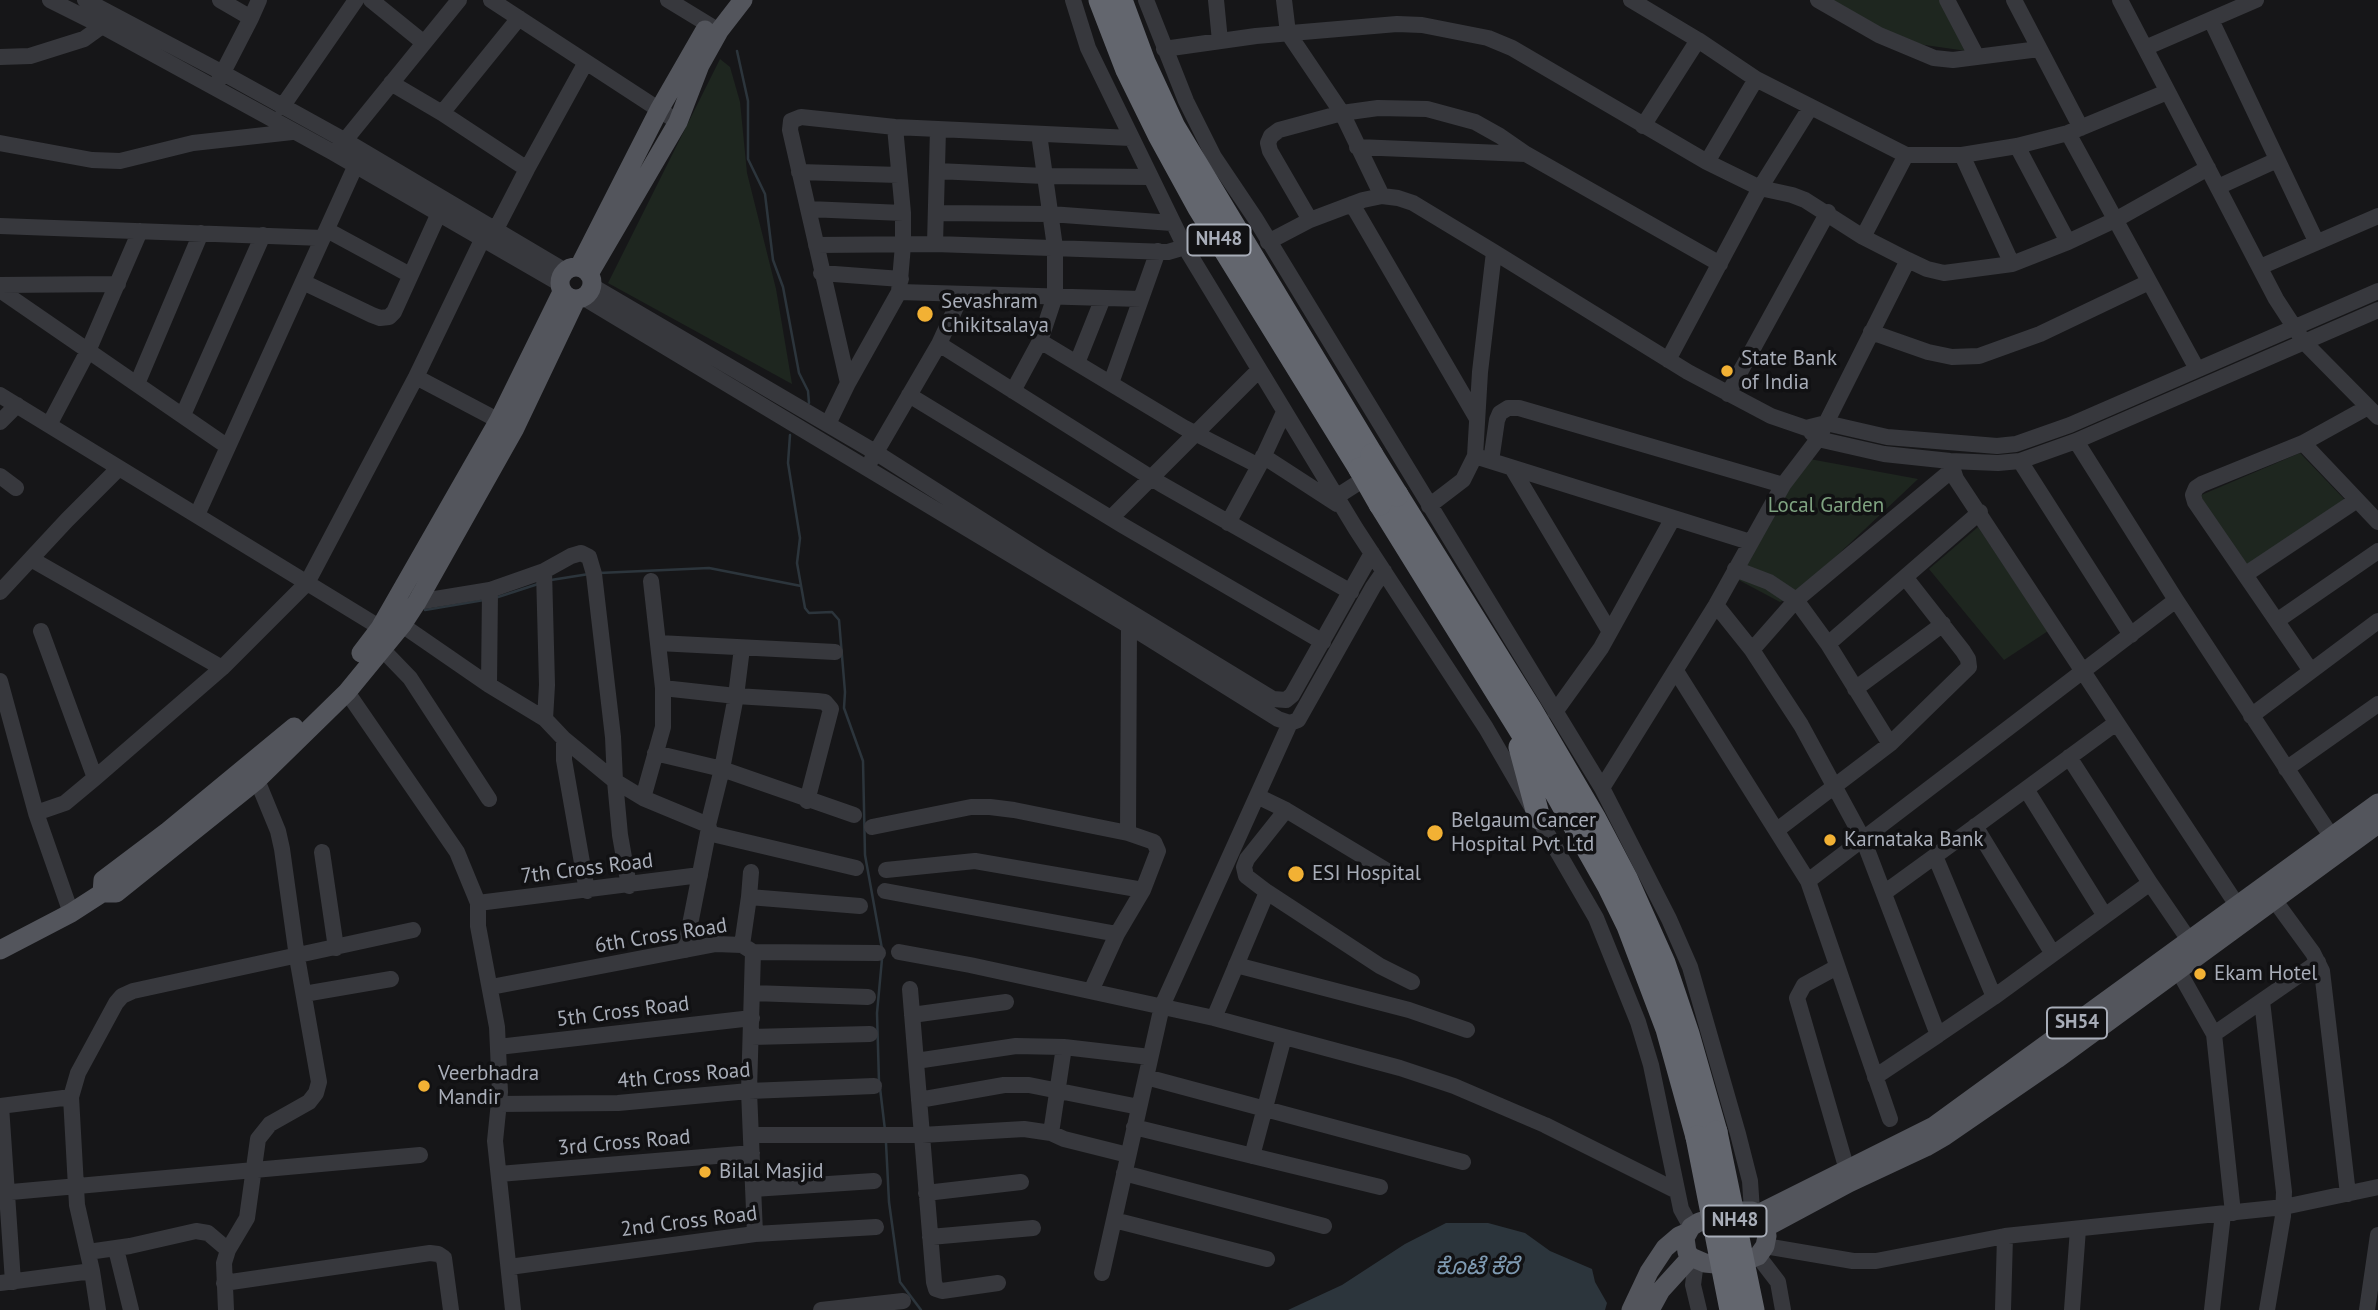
<!DOCTYPE html>
<meta charset="utf-8">
<style>
body{margin:0}
canvas{display:block;background:#161618}
</style>
<canvas width="2378" height="1310"></canvas>
<script>
const c = document.querySelector('canvas').getContext('2d');
c.lineJoin = 'round';
function fillPath(path, color) {
  c.fillStyle = color;
  c.fill(path, 'evenodd');
}
function toPath(rows) {
  const path = new Path2D();
  for (const r of rows) {
    if (r.length === 3) {
      path.moveTo(r[0] + r[2], r[1]);
      path.arc(r[0], r[1], r[2], 0, 2 * Math.PI);
      continue;
    }
    path.moveTo(r[0], r[1]);
    for (let i = 2; i < r.length; i += 2) path.lineTo(r[i], r[i + 1]);
  }
  return path;
}
function trace(path, color, width, dash) {
  c.strokeStyle = color;
  c.lineWidth = width;
  c.lineCap = dash ? 'butt' : 'round';
  c.setLineDash(dash || []);
  c.stroke(path);
}
function label(font, color, halo, rows, align = 'center') {
  c.font = font + ' "PT Sans","Noto Sans Kannada",sans-serif';
  c.lineWidth = 7;
  c.setLineDash([]);
  c.textBaseline = 'middle';
  c.strokeStyle = halo;
  c.fillStyle = color;
  for (const [text, x, y, turn = 0] of rows) {
    c.save();
    c.translate(x, y);
    c.rotate((+turn || 0) * Math.PI / 180);
    c.textAlign = isNaN(turn) ? turn : align;
    if (halo) c.strokeText(text, 0, 0);
    c.fillText(text, 0, 0);
    c.restore();
  }
}
fillPath(toPath([
 [1828,0,1939,0,1967,51,1890,40],
 [720,59,730,67,740,102,747,173,776,289,792,384,608,283],
 [2300,453,2345,500,2249,569,2199,496],
 [1804,458,1918,479,1794,596,1780,602,1735,578],
 [1978,527,2048,631,2004,660,1929,569]
]), '#1e261f');
fillPath(toPath([
 [1446,1223,1488,1223,1525,1233,1550,1251,1592,1269,1595,1282,1607,1303,1605,1310,1288,1310,1342,1285,1405,1244]
]), '#2c353c');
trace(toPath([
 [737,51,748,101,748,159,765,194,773,260,783,287,799,373,808,391,809,403],
 [790,435,788,463,800,538,797,563,805,608,809,613,832,612,839,620,845,692,844,708,863,761,865,855,882,949],
 [599,573,709,568,801,586],
 [551,580,589,574],
 [498,597,538,584],
 [425,610,484,600],
 [879,1082,877,1013,882,959],
 [880,1088,885,1130],
 [886,1143,889,1202,900,1282,921,1310]
]), '#2c353c', 2.5);
trace(toPath([
 [50,0,102,26,334,153,559,283],
 [85,0,223,73,344,140,565,271],
 [371,0,424,43],
 [491,0,678,122],
 [668,0,719,31],
 [1073,0,1088,48,1185,247,1356,529,1486,728,1596,918,1638,1022,1651,1065,1681,1209,1691,1227],
 [1146,0,1186,101,1214,157,1255,218,1602,788,1669,919,1690,967,1738,1134,1750,1181,1752,1211],
 [1216,0,1220,41],
 [1284,0,1288,33,1342,113,1382,196],
 [1631,0,1698,40,1756,79,1906,155,1962,155,2017,146,2068,133,2167,92],
 [1818,0,1879,35,1934,58,1953,60,2039,49],
 [1947,0,1977,57],
 [2014,0,2081,128],
 [2120,0,2276,299,2304,342,2378,417],
 [251,18,259,0],
 [519,18,442,113,527,169,586,62],
 [2211,20,2316,241],
 [2145,48,2256,0],
 [1164,49,1256,36,1397,24,1422,25,1488,38,1512,48,1707,162,1760,188,1792,195,1805,200,1863,237,1908,260,1927,269,1944,273,2012,264,2068,242,2117,219,2208,168],
 [0,57,30,56,84,39,102,26],
 [219,80,251,18,220,0],
 [391,83,442,113],
 [282,107,356,0],
 [1643,126,1698,40],
 [2068,133,2197,369],
 [1039,134,1055,247,1055,296,1040,341,1183,427,1259,466],
 [0,143,92,160,120,161,193,143,292,132],
 [2017,146,2068,242],
 [1357,147,1526,154],
 [338,149,459,0],
 [1962,155,2012,264],
 [1707,162,1756,79],
 [937,171,1044,176,1149,177],
 [799,172,899,175],
 [2218,187,2277,160],
 [1352,204,1476,417],
 [808,209,903,213],
 [936,213,1050,214,1172,223],
 [1310,220,1270,151,1268,143,1271,136,1279,130,1342,113,1378,108,1427,109,1475,122,1500,136,1526,154,1720,264],
 [0,226,323,238],
 [496,229,527,169],
 [327,230,410,275],
 [1863,237,1906,155],
 [1268,242,1310,220,1363,200,1382,196,1398,198,1413,203,1494,252,1688,372,1771,416,1806,428,1826,423,1887,437,1997,446,2016,444,2070,425,2378,291],
 [935,244,938,129],
 [816,245,935,244,1168,252,1185,247],
 [2260,267,2378,216],
 [821,273,901,279],
 [303,282,372,315,380,318,389,317,394,312,439,213],
 [0,285,118,284],
 [592,286,875,452,1043,559,1273,699,1286,700,1292,695,1372,553],
 [0,290,228,447],
 [899,292,1141,299],
 [584,298,1129,626,1278,719,1290,723,1298,720,1373,587,1384,571],
 [1871,332,1928,352,1952,357,1979,356,2040,334,2149,282],
 [939,344,962,294],
 [1668,360,1760,188,1810,108],
 [1077,363,1103,298],
 [416,377,507,425],
 [848,383,790,130,791,121,801,117,895,127,1131,138],
 [1111,383,1158,251],
 [137,384,201,233],
 [1013,391,1040,341],
 [1728,394,1828,212],
 [0,395,389,633],
 [909,395,1122,525,1323,642],
 [183,415,263,235],
 [0,422,17,405],
 [828,424,848,383,899,292,903,245,903,213,895,127],
 [49,425,88,351,140,231],
 [1811,432,1818,439,1884,454,1950,461,1998,463,2020,461,2076,441,2378,310],
 [2076,441,2176,600,2337,845],
 [2303,443,2378,522],
 [1263,456,1337,504],
 [1475,456,1750,542],
 [872,459,939,344,1161,484,1351,592],
 [1491,461,1497,420,1500,413,1508,408,1519,408,1783,485],
 [1950,461,1956,479,2237,905],
 [2020,461,2131,635],
 [1512,468,1610,632],
 [0,476,16,488],
 [1336,497,1372,474],
 [1429,506,1463,480,1475,456,1480,372,1494,252],
 [197,515,355,167],
 [1111,518,1259,370],
 [1228,523,1259,466,1284,412],
 [31,559,222,668],
 [1735,569,1769,582,1796,600,1952,470],
 [544,571,547,685,545,719],
 [2246,574,2357,500],
 [651,581,663,688],
 [0,592,67,520,119,468],
 [417,602,490,590,544,571,571,556,581,553,589,557,594,574,613,737,615,781,620,835,629,886],
 [1716,605,1752,650,1801,725,1863,839,1938,1035,1875,1077],
 [2278,620,2378,551],
 [402,625,489,685,545,719,564,739,615,781,643,798,708,825,709,828,685,950],
 [41,631,95,778],
 [658,643,835,652],
 [1828,644,1980,512],
 [381,648,410,678,489,799],
 [1752,650,1796,600,1828,644,1890,744],
 [1676,671,1808,881],
 [2311,671,2195,502,2193,495,2196,488,2202,484,2303,443,2368,407],
 [0,681,36,813,71,913],
 [489,685,490,590],
 [1855,689,1943,624],
 [347,692,457,852,478,903,478,926,497,1027,500,1092,495,1141,513,1310],
 [1555,712,1601,648,1673,518],
 [2251,716,2378,621],
 [564,739,564,760,587,891],
 [655,753,722,769,854,815],
 [2069,757,2150,883],
 [2286,769,2378,704],
 [1602,788,1716,605,1783,485,1818,439,1908,260],
 [2026,789,2105,916],
 [1257,796,1286,810,1394,875],
 [643,798,663,727,663,688,736,696,742,648],
 [1286,810,1247,859,1244,867,1246,876,1267,892,1380,966,1412,982],
 [36,813,65,803,95,778,222,668,307,583,416,377,483,238],
 [708,825,722,769,736,696,817,701,825,702,831,709,807,801],
 [1975,826,2053,954],
 [872,827,971,807,990,807,1014,810,1128,833,1154,842,1158,851,1143,890,1117,934,1091,991],
 [1777,830,1890,744,1969,667,1968,659,1963,651,1905,577],
 [708,833,856,868],
 [1128,833,1129,626],
 [322,852,336,948],
 [1935,856,2116,723],
 [886,870,975,861,1143,890],
 [751,872,749,897,860,906],
 [2267,890,2313,953,2322,971,2348,1194],
 [885,891,1117,934],
 [1884,893,1935,856,1994,997,1938,1035],
 [478,903,700,875],
 [742,945,749,897],
 [753,952,749,1091,755,1234],
 [899,952,970,965,1214,1018,1400,1068,1454,1086,1545,1125,1677,1191],
 [1236,965,1409,1010,1467,1030],
 [1837,967,1804,985,1797,998,1847,1170],
 [2178,970,2214,1034,2233,1213],
 [491,987,716,944,742,945,753,952,878,953],
 [910,989,934,1282,936,1289,942,1291,998,1283],
 [752,993,868,997],
 [304,994,391,979],
 [1994,997,2150,883,2189,940],
 [2262,1001,2284,1192,2283,1216,2267,1310],
 [912,1015,1006,1002],
 [1214,1018,1267,892],
 [2214,1034,2318,962],
 [751,1037,870,1034],
 [498,1047,752,1018],
 [916,1061,1016,1046,1064,1047,1150,1057],
 [1146,1077,1463,1162],
 [919,1100,1004,1085,1029,1085,1139,1107],
 [498,1104,618,1103,749,1091,874,1086],
 [0,1106,71,1097],
 [1,1106,13,1282],
 [1890,1119,1808,881,2176,600],
 [1134,1127,1380,1187],
 [1051,1133,1064,1047],
 [751,1135,922,1135,1024,1129,1051,1133,1064,1139,1128,1155],
 [1252,1156,1284,1037],
 [1124,1173,1324,1226],
 [499,1174,752,1153],
 [753,1189,874,1181],
 [0,1193,420,1155],
 [926,1193,1021,1182],
 [1114,1220,1267,1259],
 [930,1237,1033,1228],
 [1765,1246,1853,1261,1876,1261,2005,1236,2284,1207,2378,1187],
 [116,1249,131,1310],
 [88,1252,130,1246,196,1231,208,1233,228,1250],
 [1758,1256,1778,1282,1783,1310],
 [1696,1261,1693,1285,1699,1310],
 [509,1267,755,1234,876,1227],
 [1102,1273,1162,1006,1290,723],
 [0,1283,92,1271],
 [224,1283,430,1253,438,1254,444,1258,451,1310],
 [98,1310,92,1271,77,1205,71,1097,78,1073,116,1003,122,996,133,991,413,930],
 [226,1310,224,1263,228,1250,247,1218,258,1139,270,1124,309,1102,316,1093,319,1082,297,957,282,849,278,831,257,780],
 [821,1310,903,1301],
 [2003,1310,2005,1236],
 [2072,1310,2078,1229],
 [2212,1310,2223,1214],
 [2367,1310,2378,1235]
]), '#37383d', 16);
trace(toPath([
 [576,283,16],
 [579,267,659,110,705,30],
 [589,274,678,122,700,65,719,31,743,0],
 [361,653,380,628,499,420,562,292],
 [102,893,103,880,168,831,294,727],
 [0,950,71,913,102,893,116,893,257,780,347,692,402,625,417,602,515,428,576,300],
 [1735,1211,1752,1211,1758,1214,1765,1222,1767,1236,1765,1246,1758,1256,1740,1263,1725,1265,1705,1263,1691,1257,1687,1252,1685,1238,1691,1227,1699,1222,1735,1211],
 [1758,1214,1934,1126,2378,803],
 [1767,1227,1849,1183,1926,1147,1945,1136,2057,1059,2378,824],
 [1631,1310,1649,1272,1665,1248,1679,1236,1686,1233],
 [1650,1310,1661,1290,1691,1257]
]), '#53555c', 19);
trace(toPath([
 [1100,0,1127,70,1159,135,1199,208,1360,469],
 [1121,0,1144,62,1174,127,1372,455],
 [1397,495,1531,710,1595,819,1626,878,1664,963,1688,1034,1716,1132],
 [1380,504,1525,738,1608,885,1628,926,1667,1029,1697,1137],
 [1520,747,1539,818]
]), '#63666e', 23);
trace(toPath([
 [1372,455,1397,495],
 [1360,469,1380,504],
 [1716,1132,1753,1310],
 [1697,1137,1731,1310]
]), '#63666e', 23);
for (const [x, y, r, color] of [
 [925,314,9,"#f2b134"],
 [1727,371,7,"#f2b134"],
 [1435,833,9,"#f2b134"],
 [1830,840,7,"#f2b134"],
 [1296,874,9,"#f2b134"],
 [2200,974,7,"#f2b134"],
 [424,1086,7,"#f2b134"],
 [705,1172,7,"#f2b134"]
]) {
  const dot = new Path2D();
  dot.arc(x, y, r, 0, 2 * Math.PI);
  c.fillStyle = color;
  c.fill(dot);
  trace(dot, '#111113', 2.5);
}
for (const [x, y, w] of [
 [1219,240,63],
 [2077,1023,60],
 [1735,1221,63]
]) {
  const box = new Path2D();
  box.roundRect(x - w / 2, y - 15.5, w, 31, 5);
  c.fillStyle = '#111113';
  c.fill(box);
  trace(box, '#a8adb8', 2);
}
label('bold 19px', '#a8adb8', null, [
 ["NH48",1219,240],
 ["SH54",2077,1023],
 ["NH48",1735,1221]
]);
label('21px', '#a8adb8', '#111113', [
 ["Sevashram",941,302],
 ["Chikitsalaya",941,326],
 ["State Bank",1741,359],
 ["of India",1741,383],
 ["Belgaum Cancer",1451,821],
 ["Hospital Pvt Ltd",1451,845],
 ["Karnataka Bank",1844,840],
 ["ESI Hospital",1312,874],
 ["Ekam Hotel",2214,974],
 ["Veerbhadra",438,1074],
 ["Mandir",438,1098],
 ["Bilal Masjid",719,1172]
], 'left');
label('21px', '#7fa381', '#111113', [
 ["Local Garden",1826,506]
]);
label('21px', '#a8adb8', '#111113', [
 ["7th Cross Road",587,869,-7],
 ["6th Cross Road",661,936,-9],
 ["5th Cross Road",623,1012,-7],
 ["4th Cross Road",684,1076,-5],
 ["3rd Cross Road",624,1143,-5],
 ["2nd Cross Road",689,1222,-7]
]);
label('italic 23px', '#7f9bb3', '#111113', [
 ["ಕೊಟೆ ಕೆರೆ",1477,1267]
]);
</script>
